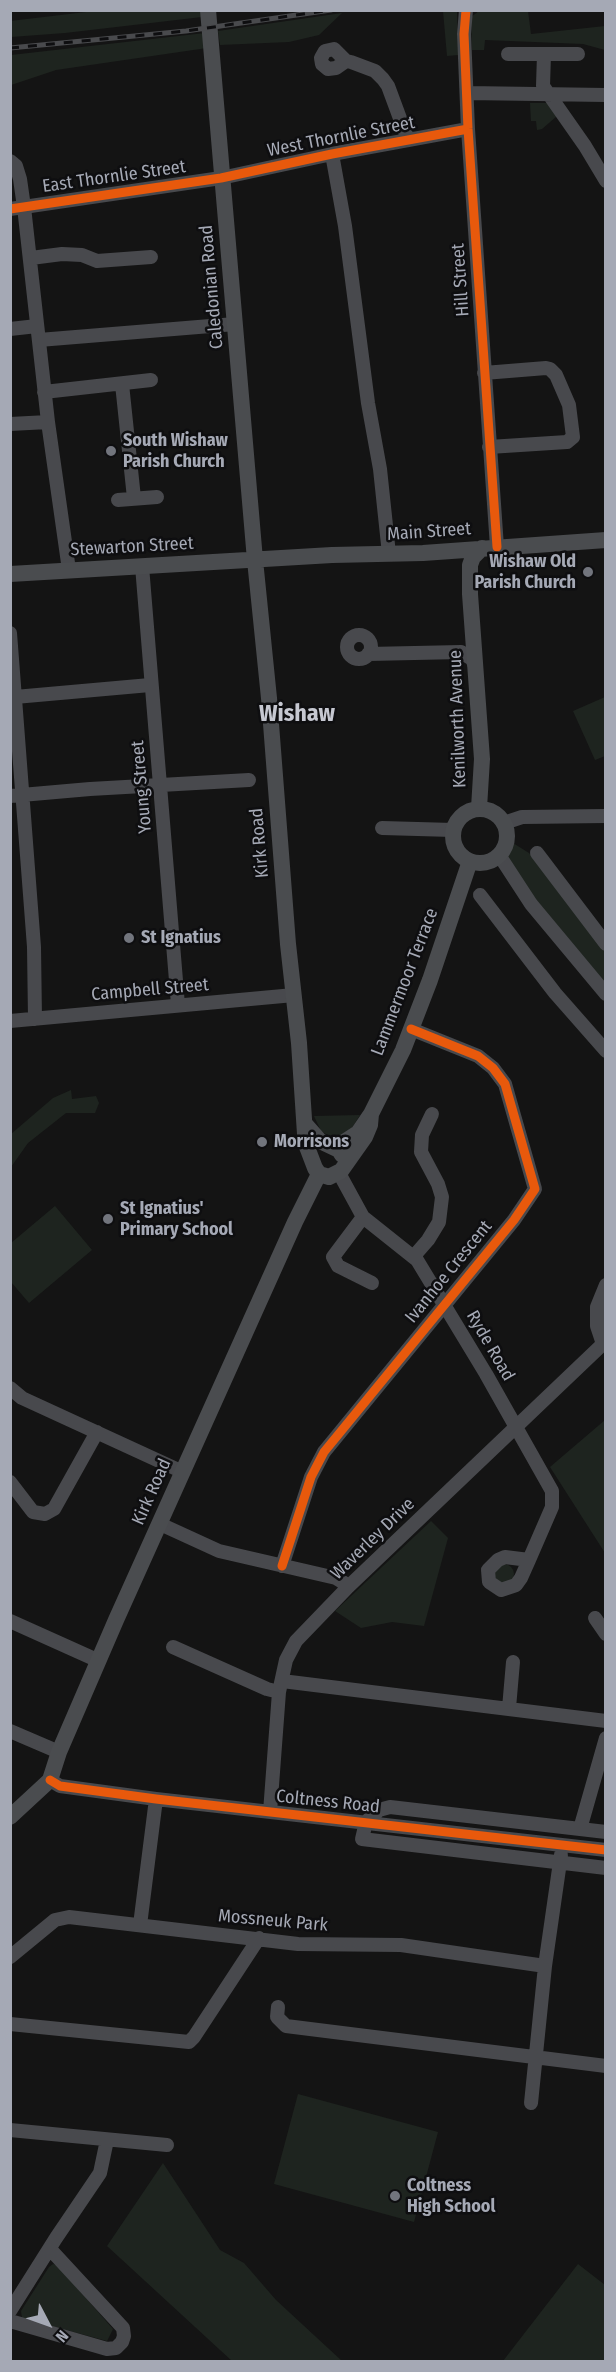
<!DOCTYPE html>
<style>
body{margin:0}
#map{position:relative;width:616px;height:2372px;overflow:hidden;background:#141414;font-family:"Fira Sans Condensed",sans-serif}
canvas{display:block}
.frame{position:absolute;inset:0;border:12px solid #a5a9b5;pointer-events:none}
.north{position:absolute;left:18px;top:2294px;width:60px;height:60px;-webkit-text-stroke:4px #0e0e10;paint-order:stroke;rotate:131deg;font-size:16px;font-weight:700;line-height:24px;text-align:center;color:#a5a9b5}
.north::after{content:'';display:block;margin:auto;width:21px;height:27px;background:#a5a9b5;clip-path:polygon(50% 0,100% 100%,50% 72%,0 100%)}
</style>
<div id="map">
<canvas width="616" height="2372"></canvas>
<div class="frame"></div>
<div class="north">N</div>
</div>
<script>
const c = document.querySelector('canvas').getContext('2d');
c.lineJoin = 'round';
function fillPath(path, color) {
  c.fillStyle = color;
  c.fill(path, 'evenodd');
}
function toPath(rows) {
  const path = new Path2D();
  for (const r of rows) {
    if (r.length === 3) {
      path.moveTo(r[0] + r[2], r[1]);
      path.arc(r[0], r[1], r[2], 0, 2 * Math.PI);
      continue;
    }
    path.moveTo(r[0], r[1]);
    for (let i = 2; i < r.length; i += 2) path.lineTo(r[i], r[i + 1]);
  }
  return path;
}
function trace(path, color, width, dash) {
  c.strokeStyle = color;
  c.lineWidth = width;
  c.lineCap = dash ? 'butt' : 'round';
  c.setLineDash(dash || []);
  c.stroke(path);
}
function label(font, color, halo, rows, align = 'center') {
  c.font = font + ' "Fira Sans Condensed",sans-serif';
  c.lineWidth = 5;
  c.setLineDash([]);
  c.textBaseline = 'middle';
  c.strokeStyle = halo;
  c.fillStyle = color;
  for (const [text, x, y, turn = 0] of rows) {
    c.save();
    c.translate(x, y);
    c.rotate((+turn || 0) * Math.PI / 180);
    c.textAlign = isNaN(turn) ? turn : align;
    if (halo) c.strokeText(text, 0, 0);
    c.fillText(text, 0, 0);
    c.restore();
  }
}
fillPath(toPath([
 [103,10,202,11,202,17,65,33,11,37,10,21],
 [443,11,457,11,458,55,447,56],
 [479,11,528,11,531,34,605,26,605,50,583,44,485,40,484,50,472,50,471,17],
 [342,13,319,35,289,42,220,45,218,31],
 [205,33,207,48,56,70,11,85,11,55],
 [530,103,548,103,557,116,542,129,537,130,536,121,531,121],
 [605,697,605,756,595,760,573,711],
 [513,843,529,853,605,951,605,989,533,903,501,852],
 [71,1090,72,1099,96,1096,99,1103,95,1113,66,1113,28,1143,11,1167,11,1134,53,1098],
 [360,1115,350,1131,334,1139,321,1131,314,1116],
 [55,1206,92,1250,29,1303,11,1282,11,1243],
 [605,1420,605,1553,550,1467],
 [431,1521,448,1538,424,1626,392,1622,361,1628,335,1611],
 [504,1574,10],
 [298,2094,438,2132,414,2222,274,2184],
 [163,2163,220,2250,244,2263,276,2300,342,2361,232,2361,107,2246],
 [53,2264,57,2265,113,2329,107,2341,22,2318,21,2311,49,2267],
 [578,2264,605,2285,605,2361,503,2361]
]), '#1e241f');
trace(toPath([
 [466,10,464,34,468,129,497,547],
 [508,54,578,54],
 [544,54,543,86,585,146,606,181],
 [346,61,334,49,325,51,321,58,322,64,328,69,336,68,346,61,351,62,375,71,383,79,388,86,408,140],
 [467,93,606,95],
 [332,154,345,226,368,403,380,469,389,554],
 [10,161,16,166,20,179,24,207,48,422,69,570],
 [10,209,221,178,332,154,468,129],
 [31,258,62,254,82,255,97,261,151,257],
 [10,329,37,326],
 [39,340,235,324],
 [484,373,546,368,550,369,556,375,569,405,573,437,567,442,489,447],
 [122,384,134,498],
 [44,392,151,380],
 [10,424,48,422],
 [118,500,157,497],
 [142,566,178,1005],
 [10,633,34,947,35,1019],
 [359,647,12],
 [368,654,461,652,472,659,475,666],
 [15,697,150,685],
 [10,796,90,789,249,780],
 [504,823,522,817,606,816],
 [382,828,453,830],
 [502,851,501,858,531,904,606,994],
 [537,853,606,944],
 [480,895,555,993,606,1051],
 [10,1021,294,995],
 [339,1173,363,1217,417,1260,486,1374,552,1491,552,1507,529,1560,521,1578,516,1585,501,1590,489,1582,488,1570,498,1560,505,1557,529,1560],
 [363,1217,333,1257,338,1266,372,1283],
 [414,1256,428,1240,439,1222,442,1197,438,1184,421,1152,422,1135,432,1114],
 [603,1344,597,1326,597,1307,606,1285],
 [10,1388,22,1398,183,1472],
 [10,1482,33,1512,45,1514,54,1509,97,1432],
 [160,1524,219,1551,336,1578,349,1586],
 [282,1566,311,1477,324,1452,514,1220,535,1189,505,1084,493,1068,478,1056,411,1029],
 [595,1618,606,1634],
 [10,1621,99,1661],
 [173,1647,267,1689,279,1692],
 [282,1681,606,1721],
 [509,1708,513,1662],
 [10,1731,59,1752],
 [50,1780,60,1786,156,1799,606,1850],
 [270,1812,279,1692,286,1660,296,1641,349,1586,606,1341],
 [580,1829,606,1738],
 [606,1832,390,1807,379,1810,366,1822,362,1839,606,1868],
 [140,1925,156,1799],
 [10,1957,55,1920,69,1917,298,1944,401,1945,545,1966],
 [278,2007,277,2017,286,2026,606,2066],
 [10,2024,189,2042,194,2037,259,1938],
 [531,2103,545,1966,561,1855],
 [10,2130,167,2145],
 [10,2311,56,2238,100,2173,107,2140],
 [10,2321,107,2349,116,2348,122,2342,124,2336,123,2328,50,2249]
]), '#48494d', 14);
trace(toPath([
 [208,10,255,560,269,698,288,944,299,1043,305,1134,307,1147,315,1168,319,1174,329,1177,341,1171,365,1137,370,1125,371,1114],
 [10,574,332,555,423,553,606,540],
 [479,808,482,759,470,594,470,565,473,557,482,548],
 [480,836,27],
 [305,1124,320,1141,339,1150,342,1155],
 [335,1148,358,1133,371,1114,403,1050,430,980,470,861],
 [10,1817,50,1780,59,1752,116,1620,295,1222,319,1174]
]), '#4a4c4f', 16);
const rail = toPath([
 [10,48,186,31,331,10]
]);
trace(rail, '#494a4d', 5);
trace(rail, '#0e0e10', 3, [9]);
trace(toPath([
 [466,10,464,34,468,129,497,547],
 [10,209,221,178,332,154,468,129],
 [282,1566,311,1477,324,1452,514,1220,535,1189,505,1084,493,1068,478,1056,411,1029],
 [50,1780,60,1786,156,1799,606,1850]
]), '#e8590c', 9);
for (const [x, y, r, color] of [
 [111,451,6,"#72757d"],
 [588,572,6,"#72757d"],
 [129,938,6,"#72757d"],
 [262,1142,6,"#72757d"],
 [108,1219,6,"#72757d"],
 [395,2196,6,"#72757d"]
]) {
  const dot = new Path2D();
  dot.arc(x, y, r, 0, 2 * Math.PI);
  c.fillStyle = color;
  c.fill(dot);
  trace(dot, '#0e0e10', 2);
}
label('18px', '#a5a9b5', '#0e0e10', [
 ["West Thornlie Street",341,137,-11],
 ["East Thornlie Street",114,177,-8],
 ["Hill Street",461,280,-94],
 ["Caledonian Road",212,287,-95],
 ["Main Street",429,532,-4],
 ["Stewarton Street",132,547,-3],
 ["Kenilworth Avenue",458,719,-92],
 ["Young Street",142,787,-95],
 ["Kirk Road",260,843,-95],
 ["Lammermoor Terrace",405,982,-69],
 ["Campbell Street",150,990,-5],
 ["Ivanhoe Crescent",449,1272,-51],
 ["Ryde Road",490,1346,60],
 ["Kirk Road",152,1492,-66],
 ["Waverley Drive",373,1539,-44],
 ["Coltness Road",328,1802,6],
 ["Mossneuk Park",273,1921,5]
]);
label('bold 18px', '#a5a9b5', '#0e0e10', [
 ["South Wishaw",123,441],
 ["Parish Church",123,462],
 ["Wishaw Old",576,562,"right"],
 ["Parish Church",576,583,"right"],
 ["St Ignatius",141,938],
 ["Morrisons",274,1142],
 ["St Ignatius'",120,1209],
 ["Primary School",120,1230],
 ["Coltness",407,2186],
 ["High School",407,2207]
], 'left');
label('bold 24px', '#c6c8d1', '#0e0e10', [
 ["Wishaw",297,714]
]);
</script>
